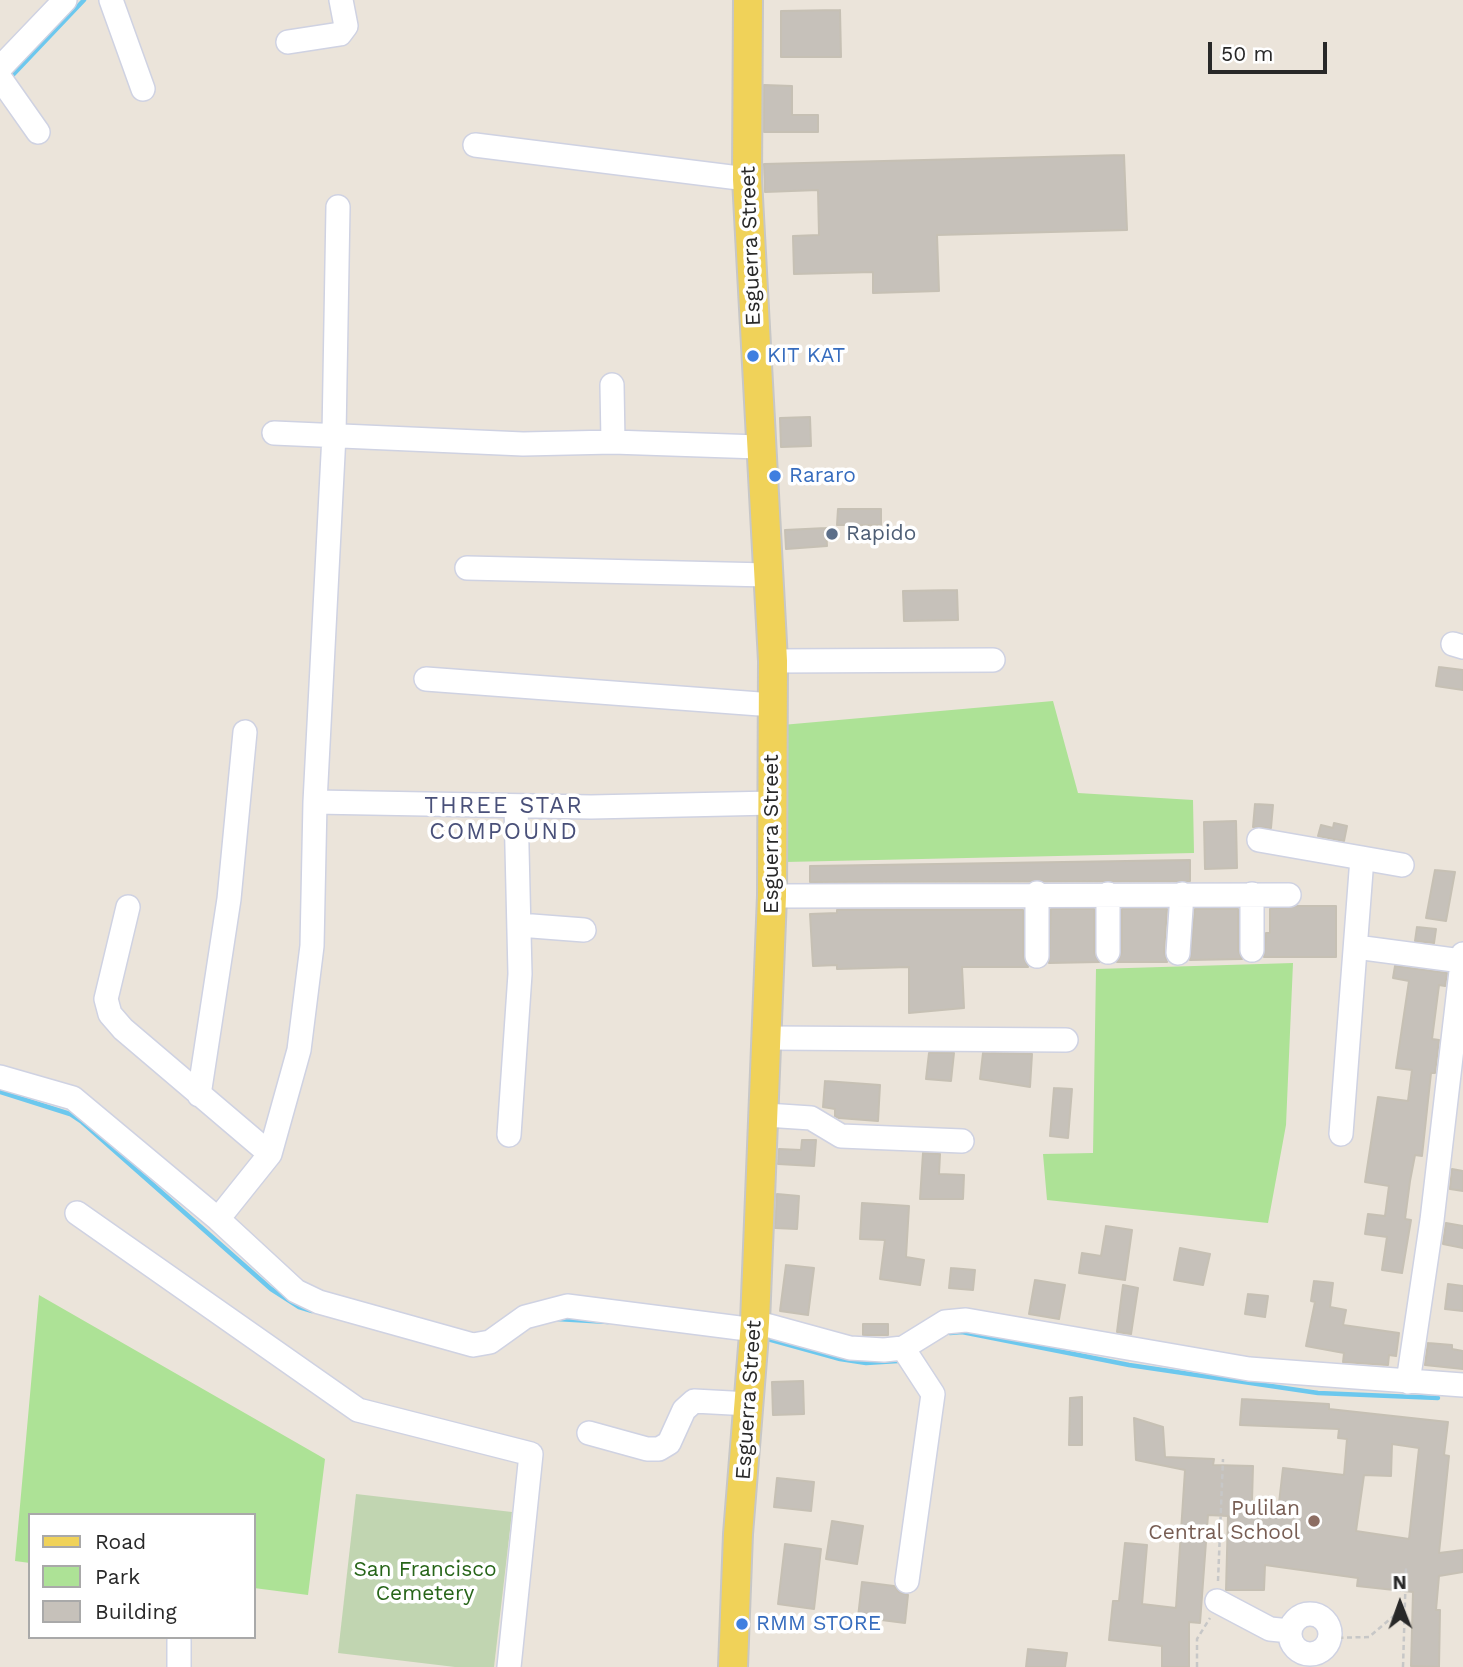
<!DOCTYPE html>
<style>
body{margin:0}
#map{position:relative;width:1463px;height:1667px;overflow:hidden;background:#ebe4da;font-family:"Work Sans",sans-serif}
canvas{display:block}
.legend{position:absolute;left:28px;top:1513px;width:228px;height:126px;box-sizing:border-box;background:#fff;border:2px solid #a9a9a9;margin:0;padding:9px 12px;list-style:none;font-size:21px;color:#282828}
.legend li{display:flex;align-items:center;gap:14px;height:35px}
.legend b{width:35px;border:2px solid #a9a9a9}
.north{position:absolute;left:1365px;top:1569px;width:70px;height:70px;-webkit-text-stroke:5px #fff;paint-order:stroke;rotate:359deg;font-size:19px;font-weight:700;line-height:28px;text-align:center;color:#282828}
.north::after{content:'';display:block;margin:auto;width:24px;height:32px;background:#282828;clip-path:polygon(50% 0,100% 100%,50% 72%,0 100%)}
.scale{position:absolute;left:1208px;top:42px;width:119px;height:32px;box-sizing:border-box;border:4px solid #282828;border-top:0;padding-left:9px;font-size:21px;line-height:24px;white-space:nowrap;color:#282828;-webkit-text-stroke:5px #fff;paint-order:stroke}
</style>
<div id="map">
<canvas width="1463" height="1667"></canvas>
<ul class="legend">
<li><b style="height:9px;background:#f0d259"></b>Road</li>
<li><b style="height:19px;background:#ade296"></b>Park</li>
<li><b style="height:19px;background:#c6c1ba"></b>Building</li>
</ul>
<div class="north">N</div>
<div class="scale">50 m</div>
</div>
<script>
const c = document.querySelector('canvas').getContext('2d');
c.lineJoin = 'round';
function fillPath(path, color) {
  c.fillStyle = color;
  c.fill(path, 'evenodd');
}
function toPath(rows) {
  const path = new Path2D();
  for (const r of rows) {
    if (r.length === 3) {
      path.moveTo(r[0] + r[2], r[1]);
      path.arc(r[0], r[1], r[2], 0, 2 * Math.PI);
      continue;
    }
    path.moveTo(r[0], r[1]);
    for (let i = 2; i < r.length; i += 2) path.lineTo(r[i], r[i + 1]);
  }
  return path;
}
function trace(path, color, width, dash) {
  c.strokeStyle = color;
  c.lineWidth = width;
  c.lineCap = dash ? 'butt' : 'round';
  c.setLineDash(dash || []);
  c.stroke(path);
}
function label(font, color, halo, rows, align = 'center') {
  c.font = font + ' "Work Sans",sans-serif';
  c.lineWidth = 7;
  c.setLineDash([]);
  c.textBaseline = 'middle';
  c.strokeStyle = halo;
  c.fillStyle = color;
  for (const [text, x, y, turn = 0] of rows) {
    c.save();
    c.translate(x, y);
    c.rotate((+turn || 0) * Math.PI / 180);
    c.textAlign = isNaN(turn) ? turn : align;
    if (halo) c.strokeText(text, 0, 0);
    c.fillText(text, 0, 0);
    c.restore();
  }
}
fillPath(toPath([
 [1053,701,1078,793,1193,800,1194,853,785,862,782,725],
 [1293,963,1286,1125,1268,1223,1047,1200,1043,1154,1093,1153,1096,969],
 [39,1295,325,1459,308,1595,254,1588,254,1515,30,1515,30,1563,15,1561]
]), '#ade296');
fillPath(toPath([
 [356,1494,512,1512,494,1667,455,1667,338,1653]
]), '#c1d5b1');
trace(toPath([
 [10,78,84,0],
 [0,1092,70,1114,82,1122,271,1289,299,1307,312,1311],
 [557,1319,608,1322],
 [950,1333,962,1332,1129,1365,1318,1393,1438,1398],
 [764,1338,840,1359,866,1363,898,1361]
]), '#6cc8ee', 4.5);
const building = toPath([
 [840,10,841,57,781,57,781,11,840,10],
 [764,85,792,86,792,115,818,115,818,132,764,132,764,85],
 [1124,155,1127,230,937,235,939,291,873,293,873,272,794,274,793,236,819,235,818,190,765,192,764,164,1124,155],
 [810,417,811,446,781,447,780,418,810,417],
 [838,509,881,509,881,525,837,525,838,509],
 [826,528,827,546,786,549,785,530,826,528],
 [957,590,958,620,904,621,903,591,957,590],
 [1439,667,1463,670,1463,690,1436,686,1439,667],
 [1255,804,1273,805,1271,828,1253,827,1255,804],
 [1236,821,1237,868,1205,869,1204,822,1236,821],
 [1334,823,1347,826,1344,841,1318,836,1321,825,1333,828,1334,823],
 [1190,860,1190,881,810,882,810,866,1190,860],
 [1435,870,1455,872,1446,921,1426,918,1435,870],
 [1297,906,1336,906,1336,957,1264,957,1266,933,1270,933,1270,909,1297,906],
 [1051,909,1094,909,1094,952,1099,962,1049,963,1051,909],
 [1122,909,1167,909,1164,952,1167,962,1117,962,1122,952,1122,909],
 [1195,909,1238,909,1238,950,1242,959,1190,960,1195,909],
 [837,910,1023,910,1023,956,1028,967,962,967,964,1008,909,1013,909,967,837,969,837,965,813,966,810,914,837,913,837,910],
 [1417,927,1436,929,1434,943,1415,941,1417,927],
 [1395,966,1447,973,1445,986,1439,985,1432,1039,1439,1040,1435,1073,1431,1073,1422,1156,1415,1155,1410,1181,1405,1219,1411,1220,1402,1273,1382,1270,1387,1237,1365,1234,1368,1214,1385,1216,1389,1186,1365,1182,1378,1097,1408,1101,1412,1070,1396,1068,1409,981,1393,978,1395,966],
 [929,1053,954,1053,951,1081,926,1079,929,1053],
 [983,1053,1032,1054,1030,1087,980,1079,983,1053],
 [825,1081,880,1085,878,1121,839,1118,835,1116,835,1109,823,1107,825,1081],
 [1054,1088,1072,1089,1068,1138,1050,1136,1054,1088],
 [802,1140,816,1140,814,1166,778,1164,779,1149,801,1150,802,1140],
 [923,1153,940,1154,939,1174,964,1175,963,1199,920,1199,923,1153],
 [1452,1169,1463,1171,1463,1191,1450,1189,1452,1169],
 [777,1194,799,1196,797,1229,775,1228,777,1194],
 [862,1203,909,1206,906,1257,924,1260,920,1285,880,1279,885,1240,860,1239,862,1203],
 [1446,1223,1463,1226,1463,1248,1443,1244,1446,1223],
 [1106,1226,1132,1230,1125,1280,1079,1273,1082,1253,1101,1256,1106,1226],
 [1180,1248,1210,1254,1203,1285,1174,1280,1180,1248],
 [786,1265,814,1268,808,1315,780,1311,786,1265],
 [951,1268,975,1270,973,1290,949,1288,951,1268],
 [1035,1280,1065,1285,1059,1319,1029,1314,1035,1280],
 [1314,1281,1333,1283,1330,1307,1346,1310,1343,1325,1399,1333,1396,1356,1389,1355,1388,1365,1343,1362,1344,1353,1306,1346,1315,1302,1311,1301,1314,1281],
 [1448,1284,1463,1286,1463,1311,1445,1309,1448,1284],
 [1123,1285,1138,1288,1131,1334,1117,1332,1123,1285],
 [1248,1294,1268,1296,1265,1317,1245,1314,1248,1294],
 [863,1324,888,1324,888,1335,863,1335,863,1324],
 [1428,1343,1452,1345,1452,1349,1463,1351,1463,1369,1425,1365,1428,1343],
 [803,1381,804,1414,773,1415,772,1382,803,1381],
 [1082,1397,1082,1445,1069,1445,1070,1398,1082,1397],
 [1242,1399,1329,1404,1329,1409,1448,1422,1444,1455,1449,1456,1439,1553,1463,1550,1463,1572,1439,1576,1436,1610,1440,1610,1439,1667,1411,1666,1413,1592,1357,1586,1358,1578,1265,1565,1264,1590,1226,1590,1228,1516,1208,1515,1200,1623,1189,1622,1189,1667,1162,1667,1162,1646,1109,1640,1113,1601,1119,1601,1125,1543,1147,1545,1142,1604,1176,1608,1185,1470,1136,1460,1134,1418,1163,1427,1165,1457,1214,1459,1213,1465,1253,1466,1252,1501,1279,1503,1283,1468,1344,1475,1347,1439,1338,1438,1339,1429,1240,1425,1242,1399],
 [1392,1444,1419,1448,1409,1539,1356,1531,1364,1475,1391,1476,1392,1444],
 [777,1478,814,1482,811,1511,774,1507,777,1478],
 [832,1521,863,1526,857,1564,826,1559,832,1521],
 [785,1544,821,1549,814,1609,778,1604,785,1544],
 [862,1582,894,1586,899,1592,908,1595,905,1623,858,1617,862,1582],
 [1028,1649,1067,1653,1065,1667,1026,1667,1028,1649]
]);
fillPath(building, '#c6c1ba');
trace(building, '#c6c0b4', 2);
const minor = toPath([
 [111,0,143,89],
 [288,42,340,34,346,26,341,0],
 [0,68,65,0],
 [0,78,38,132],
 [475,145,747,179],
 [612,385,613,442],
 [274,433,523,444,613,442,759,447],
 [467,568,768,575],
 [1453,644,1463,647],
 [773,661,993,660],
 [426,679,773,705],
 [315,802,591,807,773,803],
 [1259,840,1402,865],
 [772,896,1289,895],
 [128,907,106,999,110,1014,123,1029,270,1154],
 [519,925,584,930],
 [1356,947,1462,961],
 [1252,950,1252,894],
 [1108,952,1108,894],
 [1178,953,1182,894],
 [1037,956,1037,893],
 [769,1038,1066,1040],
 [0,1077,73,1098,218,1219,296,1291,319,1302,473,1345,490,1342,525,1317,567,1306,755,1330],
 [199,1095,229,899,245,732],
 [766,1115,811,1118,841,1136,962,1141],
 [1341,1134,1362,858],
 [509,1135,520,974,516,806],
 [77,1213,358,1410,531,1454,509,1667],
 [218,1219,270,1154,299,1050,312,946,315,802,334,435,338,207],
 [755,1322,850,1348,884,1350,903,1348,945,1322,966,1320,1249,1369,1463,1385],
 [903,1348,933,1394,907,1581],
 [1408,1382,1432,1220,1463,954],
 [589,1433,647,1449,659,1449,669,1443,684,1410,694,1401,750,1404],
 [1217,1601,1270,1629,1290,1631],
 [1310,1634,20],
 [179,1667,179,1641]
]);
const major = toPath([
 [733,1667,738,1534,755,1322,772,896,773,661,747,179,748,0]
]);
trace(minor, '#cfd2e2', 26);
trace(major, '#c7c7c7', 32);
trace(toPath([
 [1218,1581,1223,1459],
 [1330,1638,1369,1637,1403,1608],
 [1197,1667,1197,1639,1210,1618],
 [1403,1667,1406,1568]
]), '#c7c7c7', 2.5, [5, 3.5]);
trace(minor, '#fff', 23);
trace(major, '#f0d259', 28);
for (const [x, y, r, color] of [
 [753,356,7,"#3f7fe0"],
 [775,476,7,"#3f7fe0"],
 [832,534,7,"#5c6f8a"],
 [1314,1521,7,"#8d6e63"],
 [742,1624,7,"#3f7fe0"]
]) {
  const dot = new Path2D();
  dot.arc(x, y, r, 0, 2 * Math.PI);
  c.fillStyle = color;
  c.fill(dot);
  trace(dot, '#fff', 2.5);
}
label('21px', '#282828', '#fff', [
 ["Esguerra Street",751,246,-92],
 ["Esguerra Street",772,834,-90],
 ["Esguerra Street",749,1400,-86]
]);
label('21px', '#366cbe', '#fff', [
 ["KIT KAT",767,356],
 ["Rararo",789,476],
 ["RMM STORE",756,1624]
], 'left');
label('21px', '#4e5e75', '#fff', [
 ["Rapido",846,534]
], 'left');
label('21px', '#785e54', '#fff', [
 ["Pulilan",1300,1509],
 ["Central School",1300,1533]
], 'right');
label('21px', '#276519', '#fff', [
 ["San Francisco",425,1570],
 ["Cemetery",425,1594]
]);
c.letterSpacing = '2px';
label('23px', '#495079', '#fff', [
 ["THREE STAR",504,806],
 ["COMPOUND",504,832]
]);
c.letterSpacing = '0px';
</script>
